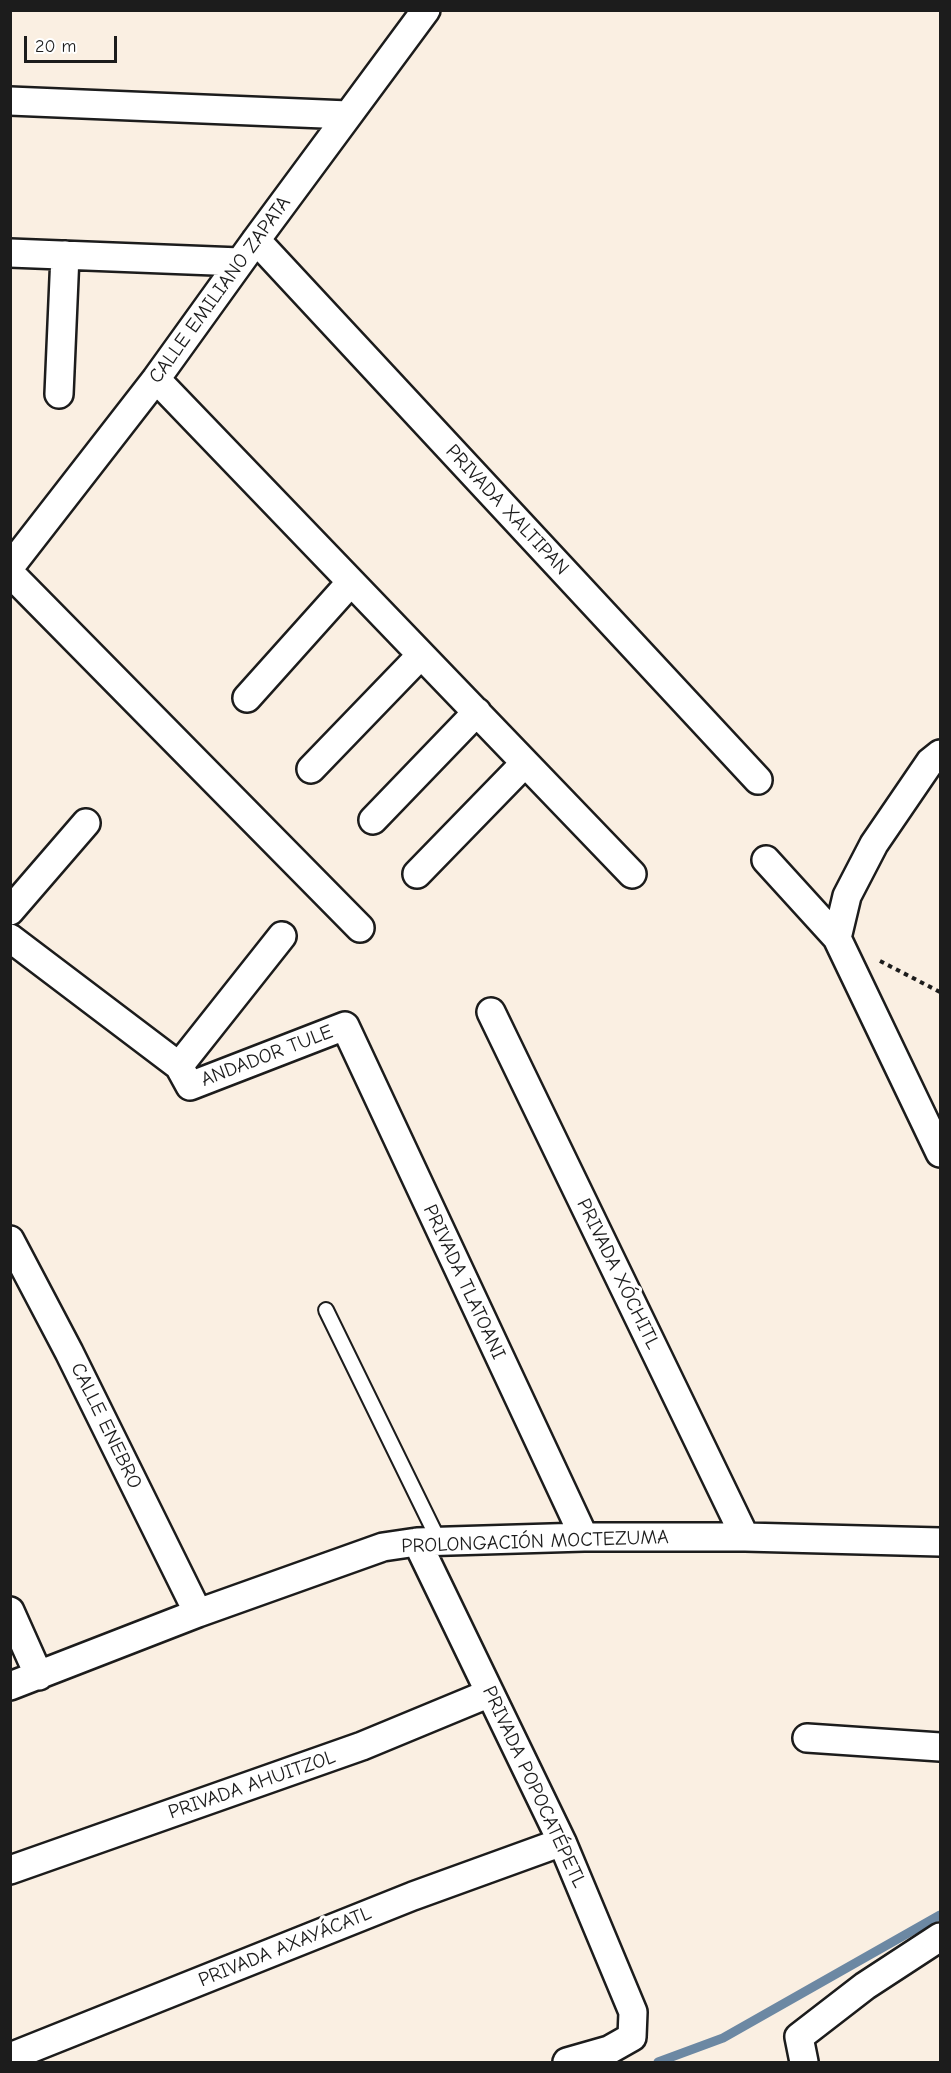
<!DOCTYPE html>
<meta charset="utf-8">
<style>
body{margin:0}
#map{position:relative;width:951px;height:2073px;overflow:hidden;background:#faefe2;font-family:"Comic Neue",sans-serif}
canvas{display:block}
.frame{position:absolute;inset:0;border:12px solid #1c1c1c;pointer-events:none}
.scale{position:absolute;left:24px;top:36px;width:93px;height:27px;box-sizing:border-box;border:3px solid #1c1c1c;border-top:0;padding-left:8px;font-size:18px;line-height:21px;white-space:nowrap;color:#1c1c1c;-webkit-text-stroke:4px #fff;paint-order:stroke}
</style>
<div id="map">
<canvas width="951" height="2073"></canvas>
<div class="frame"></div>
<div class="scale">20 m</div>
</div>
<script>
const c = document.querySelector('canvas').getContext('2d');
c.lineJoin = 'round';
function toPath(rows) {
  const path = new Path2D();
  for (const r of rows) {
    path.moveTo(r[0], r[1]);
    for (let i = 2; i < r.length; i += 2) path.lineTo(r[i], r[i + 1]);
  }
  return path;
}
function trace(path, color, width, dash) {
  c.strokeStyle = color;
  c.lineWidth = width;
  c.lineCap = dash ? 'butt' : 'round';
  c.setLineDash(dash || []);
  c.stroke(path);
}
function label(font, color, halo, rows, align = 'center') {
  c.font = font + ' "Comic Neue",sans-serif';
  c.lineWidth = 6;
  c.setLineDash([]);
  c.textBaseline = 'middle';
  c.strokeStyle = halo;
  c.fillStyle = color;
  for (const [text, x, y, turn = 0] of rows) {
    c.save();
    c.translate(x, y);
    c.rotate((+turn || 0) * Math.PI / 180);
    c.textAlign = isNaN(turn) ? turn : align;
    if (halo) c.strokeText(text, 0, 0);
    c.fillText(text, 0, 0);
    c.restore();
  }
}
trace(toPath([
 [658,2062,723,2038,940,1915]
]), '#6c88a3', 9);
const service = toPath([
 [326,1310,439,1541]
]);
const minor = toPath([
 [10,101,348,115],
 [256,240,758,780],
 [10,253,240,262],
 [156,379,632,874],
 [59,394,65,255],
 [10,567,156,379,256,240,426,10],
 [10,573,360,928],
 [247,698,351,582],
 [311,769,421,655],
 [373,820,477,712],
 [766,860,837,938,940,1153],
 [417,874,525,763],
 [10,911,86,823],
 [10,938,179,1066,190,1086,345,1026,584,1537],
 [837,938,847,896,874,844,930,762,940,754],
 [491,1012,745,1537],
 [179,1066,282,936],
 [10,1240,69,1352,198,1613],
 [417,1542,562,1842,633,2012,632,2037,609,2050,567,2062],
 [10,1611,39,1676],
 [10,1686,198,1613,383,1547,417,1542,584,1537,745,1537,940,1542],
 [807,1738,940,1747],
 [10,1870,362,1746,490,1693],
 [10,2057,413,1896,562,1842],
 [804,2062,799,2037,865,1986,940,1937]
]);
trace(service, '#1c1c1c', 18);
trace(minor, '#1c1c1c', 32);
trace(toPath([
 [880,961,940,992]
]), '#1c1c1c', 4, [4.5, 4.5]);
trace(service, '#fff', 14);
trace(minor, '#fff', 27);
label('20px', '#1c1c1c', '#fff', [
 ["CALLE EMILIANO ZAPATA",220,290,-54],
 ["PRIVADA XALTIPAN",507,510,47],
 ["ANDADOR TULE",267,1056,-21],
 ["PRIVADA XÓCHITL",618,1274,64],
 ["PRIVADA TLATOANI",464,1282,65],
 ["CALLE ENEBRO",106,1426,64],
 ["PROLONGACIÓN MOCTEZUMA",535,1542,-2],
 ["PRIVADA AHUITZOL",252,1785,-19],
 ["PRIVADA POPOCATÉPETL",534,1787,65],
 ["PRIVADA AXAYÁCATL",285,1947,-22]
]);
</script>
